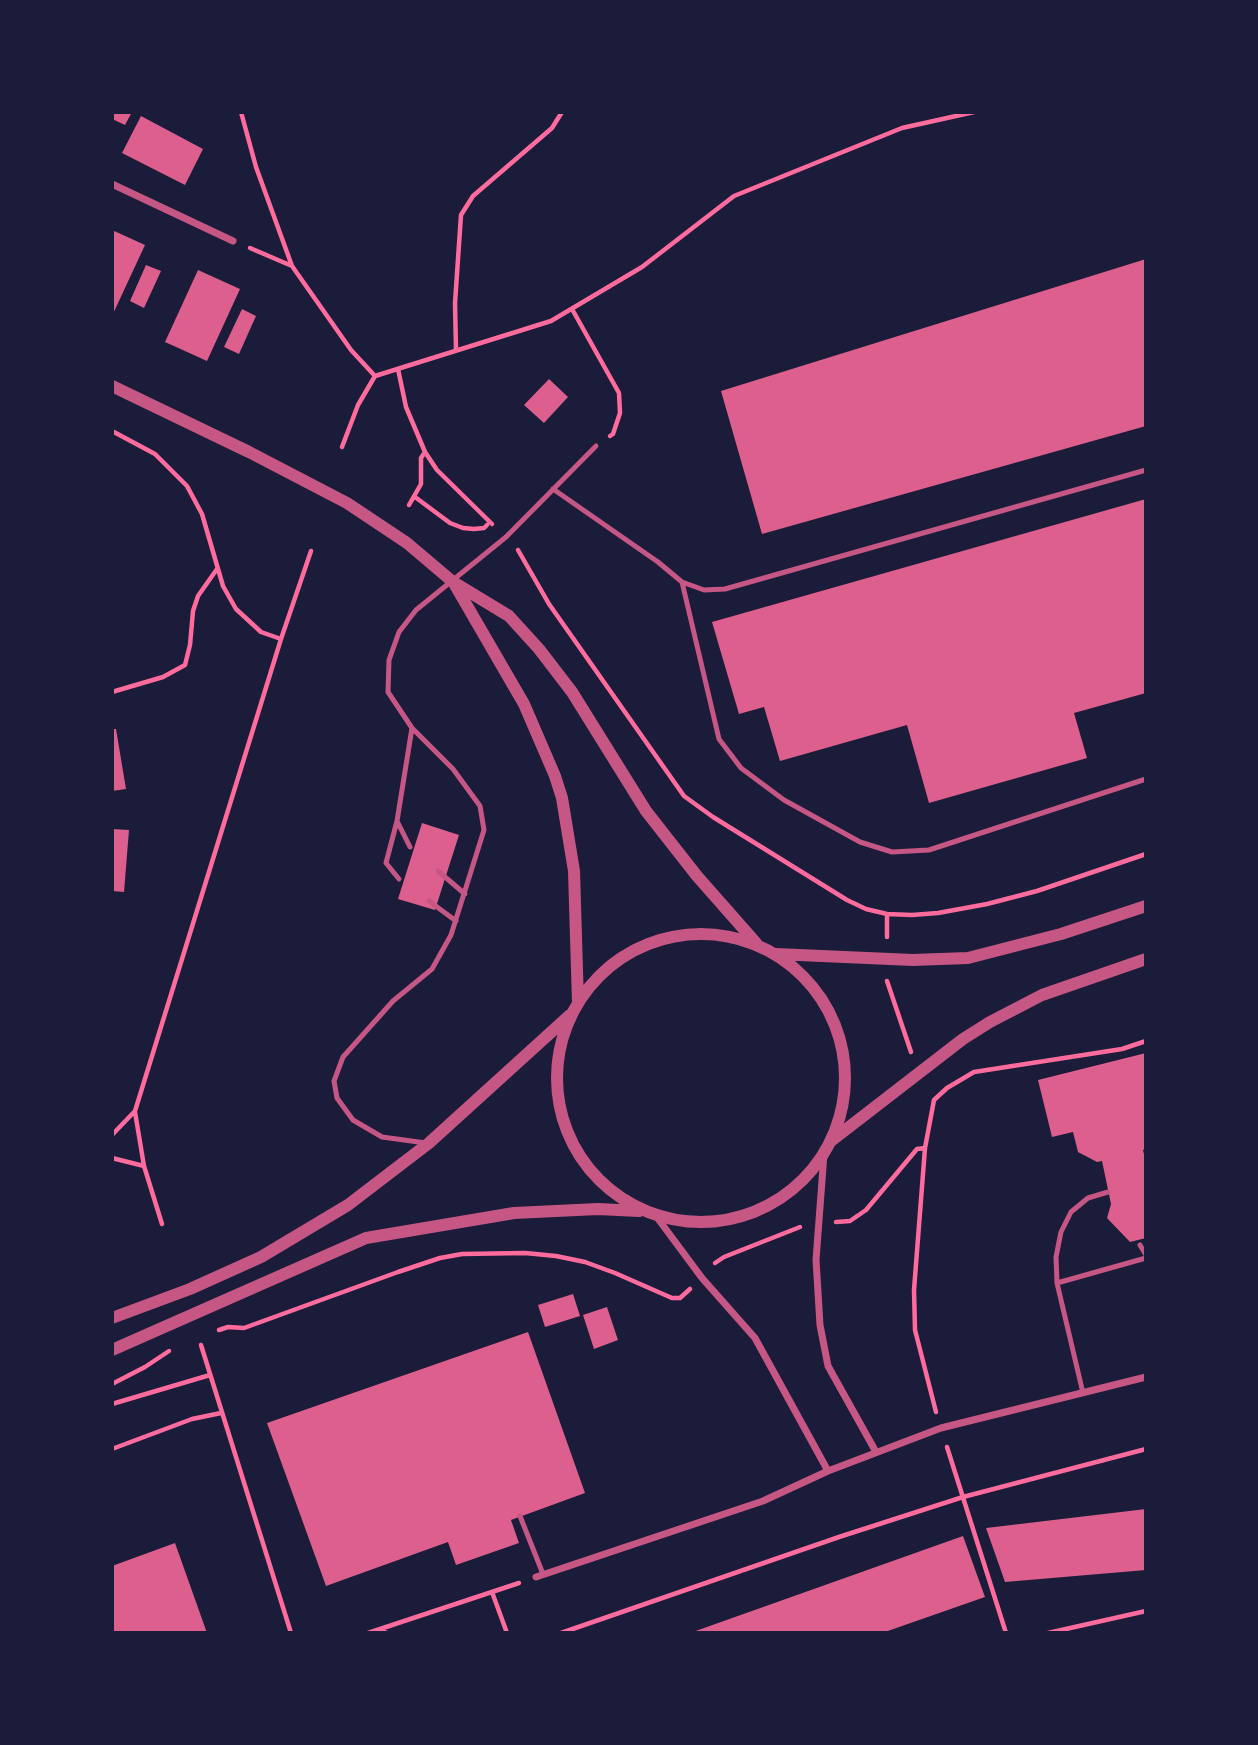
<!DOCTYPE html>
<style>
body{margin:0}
#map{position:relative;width:1258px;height:1745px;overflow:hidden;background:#1b1b3a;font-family:Lato,sans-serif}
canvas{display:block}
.frame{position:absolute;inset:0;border:114px solid #1b1b3a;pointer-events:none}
</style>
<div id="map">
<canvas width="1258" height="1745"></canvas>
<div class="frame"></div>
</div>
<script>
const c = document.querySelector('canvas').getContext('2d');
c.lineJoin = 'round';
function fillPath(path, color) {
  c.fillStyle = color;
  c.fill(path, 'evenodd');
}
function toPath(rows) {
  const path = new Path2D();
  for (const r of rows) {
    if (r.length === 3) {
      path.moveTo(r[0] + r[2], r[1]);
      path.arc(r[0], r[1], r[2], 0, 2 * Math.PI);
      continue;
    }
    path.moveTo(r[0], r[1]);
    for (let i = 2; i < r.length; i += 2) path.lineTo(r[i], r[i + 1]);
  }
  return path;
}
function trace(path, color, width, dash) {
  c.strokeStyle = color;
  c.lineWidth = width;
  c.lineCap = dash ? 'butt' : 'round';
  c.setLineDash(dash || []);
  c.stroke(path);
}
fillPath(toPath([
 [112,112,132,112,125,125,112,119],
 [141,116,203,149,185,185,122,153],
 [112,230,145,245,112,316],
 [1146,259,1146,426,762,534,721,391],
 [146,265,161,271,144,308,130,301],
 [198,270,240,289,207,361,165,342],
 [242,309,256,316,239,354,224,347],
 [549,379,568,397,544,423,524,405],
 [1146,499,1146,693,1074,713,1087,758,929,803,907,725,780,761,764,707,739,714,712,622],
 [112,729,116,729,126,789,112,791],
 [422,823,459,835,435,910,398,899],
 [112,829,129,830,124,892,112,891],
 [1146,1053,1146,1149,1143,1150,1146,1162,1146,1238,1130,1242,1107,1218,1111,1204,1102,1161,1097,1162,1078,1152,1073,1132,1052,1137,1038,1080],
 [573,1294,580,1316,545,1327,538,1305],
 [607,1307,618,1340,594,1349,583,1315],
 [528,1332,585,1493,511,1520,519,1543,456,1565,448,1542,326,1586,267,1423],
 [1146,1509,1146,1570,1005,1582,986,1528],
 [963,1536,985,1597,882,1633,690,1633],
 [175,1543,207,1633,112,1633,112,1566]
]), '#dd5f8e');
trace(toPath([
 [241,112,256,167,292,266],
 [250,248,292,266,351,350,375,376],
 [572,309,619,393,620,413,613,434,610,436],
 [456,350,455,303,461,215,473,196,552,128,562,112],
 [398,369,406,407,425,452,437,470,492,524],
 [112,431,155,454,187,486,202,514,223,586,236,609,261,632,281,639],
 [342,447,358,405,375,376,551,321,642,267,734,196,902,128,974,112],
 [415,497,450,523,463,528,474,529,484,528,487,525],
 [409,505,421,484,421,458,425,452],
 [518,550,549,604,684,796,713,817,847,900,866,909,887,914,912,915,938,913,987,904,1037,891,1146,854],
 [112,692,163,677,185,665,190,645,193,611,198,596,217,569],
 [887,937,887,915],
 [887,981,911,1052],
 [135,1112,144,1166,162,1224],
 [112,1135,135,1111,281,639,311,551],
 [112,1158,144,1166],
 [836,1222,850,1221,866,1210,917,1149,925,1148],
 [715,1263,724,1257,800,1227],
 [219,1330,228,1327,244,1328,398,1272,440,1258,462,1254,525,1253,556,1256,585,1262,615,1273,672,1298,680,1298,690,1289],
 [201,1345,291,1633],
 [112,1384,145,1367,169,1351],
 [112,1404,210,1375],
 [936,1412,915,1330,914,1290,925,1148,934,1100,947,1088,974,1072,1122,1049,1146,1041],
 [947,1447,1006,1633],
 [112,1449,192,1419,221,1413],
 [492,1592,507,1633],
 [377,1630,387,1633],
 [368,1633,519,1583],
 [561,1633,839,1537,963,1497,1146,1449],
 [1048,1633,1146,1611]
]), '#ff6b9d', 4.5);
trace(toPath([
 [553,489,658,562,682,582,704,590,725,589,1146,470],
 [682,582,719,739,741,768,784,800,860,842,892,852,929,850,1146,779],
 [397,821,386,863,399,879],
 [410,847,397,821,412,728],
 [438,871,465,894],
 [429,901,456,921],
 [426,1143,382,1137,353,1120,337,1098,334,1081,343,1057,393,1001,432,969,451,935,484,830,480,806,453,769,412,728,388,692,389,660,399,632,416,610,506,537,596,446],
 [1140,1245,1146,1255],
 [1057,1283,1146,1258],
 [1083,1393,1057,1283,1056,1257,1061,1232,1071,1212,1088,1198,1108,1192],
 [520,1516,543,1574]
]), '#c65784', 5);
trace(toPath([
 [112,184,233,241],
 [824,1154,816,1260,820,1325,828,1366,876,1452],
 [656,1216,702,1278,755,1338,828,1471],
 [536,1577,763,1501,828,1471,941,1428,1146,1377]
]), '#c65784', 7);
trace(toPath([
 [112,386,249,452,347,503,407,543,453,582,509,616,539,649,572,692,646,811,697,876,756,943],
 [455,585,524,704,555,776,562,798,574,871,578,1003],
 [701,1078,144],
 [776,954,913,960,968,958,1061,934,1146,906],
 [831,1141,963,1039,990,1022,1042,995,1146,959],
 [112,1318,190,1289,261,1257,348,1205,429,1143,570,1015],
 [112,1350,366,1238,514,1213,598,1209,639,1211]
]), '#c65784', 12);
</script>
